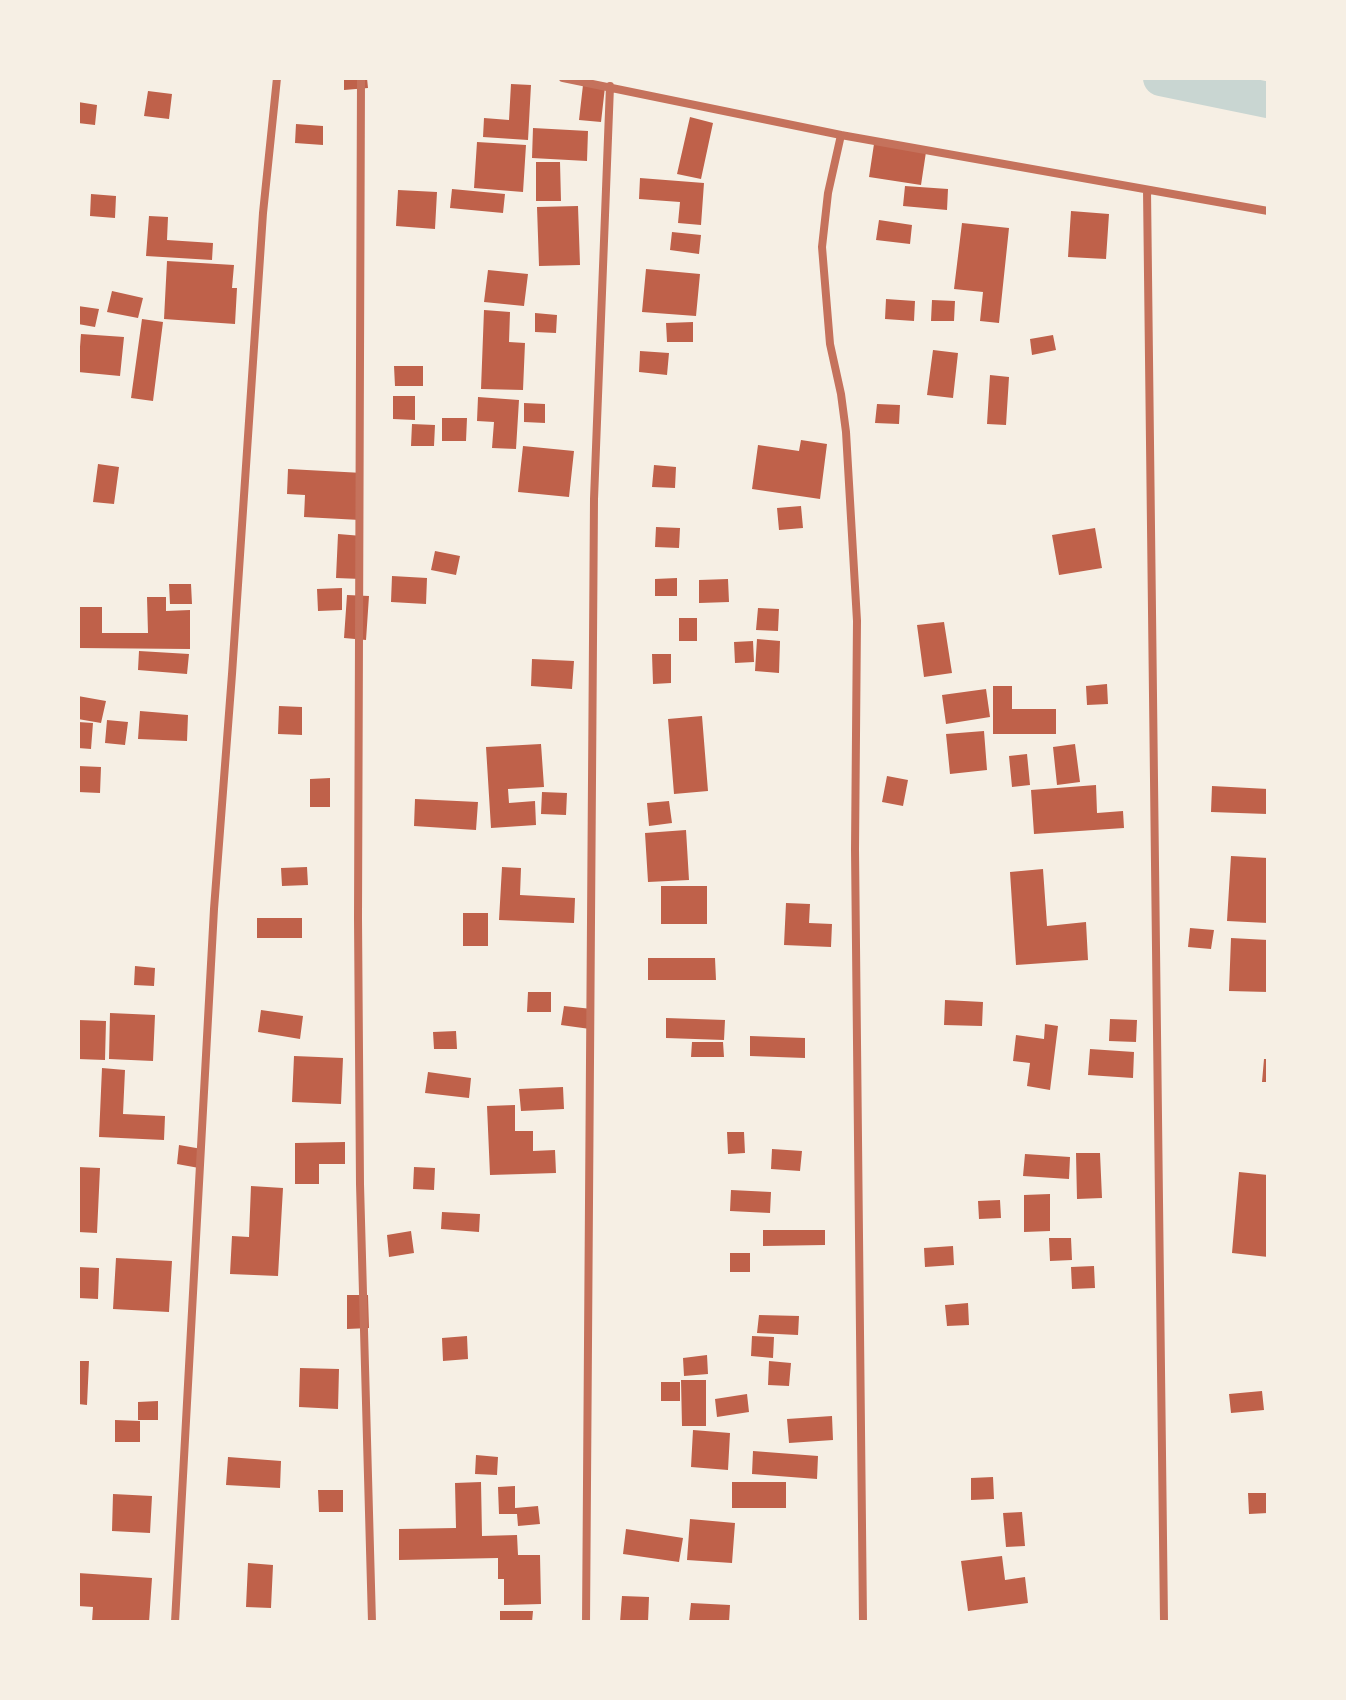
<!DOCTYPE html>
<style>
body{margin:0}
#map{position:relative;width:1346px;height:1700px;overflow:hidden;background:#f6efe4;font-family:Helvetica,sans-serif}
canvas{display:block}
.frame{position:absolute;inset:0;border:80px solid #f6efe4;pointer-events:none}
</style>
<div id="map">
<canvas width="1346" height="1700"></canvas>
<div class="frame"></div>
</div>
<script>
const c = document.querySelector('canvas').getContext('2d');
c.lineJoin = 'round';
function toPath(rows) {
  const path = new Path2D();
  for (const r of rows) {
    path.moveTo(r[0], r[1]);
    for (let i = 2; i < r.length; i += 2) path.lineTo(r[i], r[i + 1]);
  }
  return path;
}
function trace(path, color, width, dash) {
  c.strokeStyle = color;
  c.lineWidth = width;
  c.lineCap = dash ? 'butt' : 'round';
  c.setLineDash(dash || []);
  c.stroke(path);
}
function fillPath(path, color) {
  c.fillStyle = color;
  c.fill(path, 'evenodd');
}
trace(toPath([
 [1161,78,1268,100]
]), '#c9d6d2', 36);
fillPath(toPath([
 [344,78,367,78,368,88,344,90],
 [511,84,531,85,528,140,483,137,484,118,509,120],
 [583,85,605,87,601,122,579,120],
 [148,91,172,94,169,119,144,116],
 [78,102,97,105,95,125,78,123],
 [690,117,713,123,701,179,677,174],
 [296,124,323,126,323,145,295,143],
 [533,128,588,131,587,161,532,158],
 [477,142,526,145,523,192,474,188],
 [874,144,926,152,921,185,869,177],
 [536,162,560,162,561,201,536,201],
 [640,178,704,183,701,225,678,223,680,202,639,199],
 [905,186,948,189,947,210,903,206],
 [452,189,505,194,503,213,450,208],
 [398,190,437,192,435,229,396,226],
 [91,194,116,196,115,218,90,216],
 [578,206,580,265,539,266,537,207],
 [1071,211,1109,214,1106,259,1068,257],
 [149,216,168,217,167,240,213,243,212,260,146,256],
 [879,220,912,225,910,244,876,240],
 [962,223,1009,228,999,323,980,321,983,292,954,289],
 [672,232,701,235,699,254,670,250],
 [167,261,234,265,232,288,237,288,235,324,164,319],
 [646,269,700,274,696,316,642,312],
 [488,270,528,274,524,306,484,302],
 [112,291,143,298,138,318,107,312],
 [886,299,915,301,914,321,885,319],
 [932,300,955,301,954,321,931,321],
 [78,306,99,309,95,327,78,324],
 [484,310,510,312,509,342,525,343,523,390,481,389],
 [535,313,557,315,556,333,535,332],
 [142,319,163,322,153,401,131,398],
 [693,322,693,342,667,342,666,323],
 [81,334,124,337,120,376,78,372],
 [1053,335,1056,350,1032,355,1030,339],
 [933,350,958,353,953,398,927,395],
 [640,351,669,353,667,375,639,372],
 [394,366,423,366,423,386,395,386],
 [990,375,1009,377,1006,425,987,424],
 [393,396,415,396,415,420,393,419],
 [478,397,519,400,516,449,492,448,494,422,477,421],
 [524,403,545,404,545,423,524,422],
 [877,404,900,405,899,424,875,423],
 [442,418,467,418,466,441,442,441],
 [412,424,435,425,434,446,411,446],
 [801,440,827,444,820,499,752,489,758,445,799,451],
 [523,446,574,451,569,497,518,492],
 [98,464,119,467,114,504,93,502],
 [654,465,676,467,675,488,652,487],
 [288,469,363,473,360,520,304,517,305,495,287,494],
 [801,506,803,528,779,530,777,508],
 [656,527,680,528,679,548,655,547],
 [1095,528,1102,568,1059,575,1052,535],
 [338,534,362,536,361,579,336,578],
 [435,551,460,556,456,575,431,570],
 [392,576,427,578,426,604,391,602],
 [677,578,677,596,655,596,655,579],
 [728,579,729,602,699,603,699,580],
 [169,584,191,584,192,604,170,604],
 [342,588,342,610,318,611,317,589],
 [347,595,369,596,366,640,344,638],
 [147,597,166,597,166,611,190,610,190,649,78,648,78,607,102,607,102,633,148,633],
 [758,608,779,609,778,631,756,630],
 [679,618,697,618,697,641,679,641],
 [944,622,952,673,924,677,917,625],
 [757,639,780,641,779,673,755,671],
 [753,641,754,662,735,663,734,642],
 [139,651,189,654,187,674,138,670],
 [652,654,671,654,671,683,653,684],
 [532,659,574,661,572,689,531,686],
 [1107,684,1108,704,1087,705,1086,686],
 [993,686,1012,686,1012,709,1056,709,1056,734,993,734],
 [986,689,990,717,946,724,942,695],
 [78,696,106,701,101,723,78,719],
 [279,706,302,707,302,735,278,734],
 [140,711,188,715,187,741,138,739],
 [702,716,708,791,674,794,668,719],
 [107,720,128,722,125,745,105,743],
 [78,722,93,723,91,749,78,748],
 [984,731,987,770,950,774,946,734],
 [541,744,544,787,508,789,509,803,535,801,536,825,491,828,486,747],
 [1075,744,1080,782,1057,785,1053,747],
 [1027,754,1030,785,1012,787,1009,756],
 [78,766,101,767,100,793,78,792],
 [887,776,908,780,903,806,882,802],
 [330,778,330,807,310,807,310,779],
 [1096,785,1097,813,1123,811,1124,828,1034,834,1031,790],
 [1212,786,1268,789,1267,814,1211,812],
 [542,792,567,793,566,815,541,814],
 [415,799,478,802,476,830,414,826],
 [669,801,672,823,649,826,647,803],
 [686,830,689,880,648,882,645,833],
 [1231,856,1268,858,1268,923,1227,921],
 [307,867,308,885,282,886,281,868],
 [502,867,521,868,520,895,575,898,574,923,499,920],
 [1043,869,1047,926,1086,922,1088,960,1016,965,1010,872],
 [661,886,707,886,707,924,661,924],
 [786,903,810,904,809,923,832,924,831,947,784,945],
 [463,913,488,913,488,946,463,946],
 [257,918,302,918,302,938,257,938],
 [1190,928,1214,930,1211,949,1188,947],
 [1231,938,1268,940,1268,992,1229,991],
 [648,958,715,958,716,980,648,980],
 [135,966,155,968,154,986,134,985],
 [528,992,551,992,551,1012,527,1012],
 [945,1000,983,1002,982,1026,944,1025],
 [564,1006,592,1009,590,1029,561,1025],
 [261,1010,303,1016,300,1039,258,1032],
 [110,1013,155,1015,153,1061,109,1059],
 [666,1018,725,1020,724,1040,666,1038],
 [1110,1019,1137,1020,1136,1042,1109,1041],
 [78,1020,106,1021,105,1060,78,1059],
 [1045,1024,1058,1026,1050,1090,1027,1086,1030,1063,1013,1061,1016,1035,1044,1039],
 [456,1031,457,1049,434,1049,433,1032],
 [750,1036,805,1038,805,1058,750,1056],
 [692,1042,723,1042,724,1057,691,1057],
 [1090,1049,1134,1052,1133,1078,1088,1075],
 [294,1056,343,1058,341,1104,292,1102],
 [1264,1059,1268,1059,1268,1082,1262,1082],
 [102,1068,125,1070,123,1114,165,1116,164,1140,99,1137],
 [428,1072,471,1078,469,1098,425,1093],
 [563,1087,564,1109,521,1111,519,1089],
 [515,1105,515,1131,533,1131,533,1151,555,1150,556,1173,490,1175,487,1106],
 [727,1132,744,1132,745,1153,728,1154],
 [345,1142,345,1164,319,1164,319,1184,295,1184,295,1143],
 [179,1145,202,1149,199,1168,177,1164],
 [772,1149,802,1151,800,1171,771,1169],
 [1076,1153,1100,1153,1102,1198,1077,1199],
 [1025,1154,1070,1157,1069,1179,1023,1176],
 [78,1167,100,1168,97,1233,78,1232],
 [414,1167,435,1168,434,1190,413,1189],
 [1239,1172,1268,1175,1268,1257,1232,1253],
 [251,1186,283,1188,278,1276,230,1274,232,1236,249,1237],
 [731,1190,771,1192,770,1213,730,1211],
 [1050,1194,1050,1231,1024,1232,1024,1195],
 [1000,1200,1001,1218,979,1219,978,1201],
 [442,1212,480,1214,479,1232,441,1229],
 [763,1230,825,1230,825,1245,763,1246],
 [411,1231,414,1253,389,1257,387,1235],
 [1049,1238,1071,1238,1072,1260,1050,1261],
 [953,1246,954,1265,925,1267,924,1248],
 [730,1253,750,1253,750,1272,730,1272],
 [116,1258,172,1261,169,1312,113,1309],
 [1094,1266,1095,1288,1072,1289,1071,1267],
 [78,1267,99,1268,98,1299,78,1298],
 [347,1295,368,1295,369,1328,347,1329],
 [968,1303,969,1325,947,1326,945,1305],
 [759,1315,799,1316,798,1335,757,1333],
 [467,1336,468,1359,443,1361,442,1338],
 [752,1336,774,1337,773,1358,751,1356],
 [707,1355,708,1374,684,1376,683,1358],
 [78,1361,89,1361,87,1405,78,1404],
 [769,1361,791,1363,789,1386,768,1385],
 [300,1368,339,1369,338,1409,299,1407],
 [681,1380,706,1380,706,1426,682,1426],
 [661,1382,680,1382,680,1401,661,1401],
 [1262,1391,1264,1410,1231,1413,1229,1394],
 [747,1394,749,1412,717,1417,715,1399],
 [158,1401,158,1420,138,1420,138,1402],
 [832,1416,833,1440,789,1443,787,1419],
 [115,1420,140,1421,140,1442,115,1442],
 [693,1430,730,1433,728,1470,691,1467],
 [753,1451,818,1456,817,1479,752,1474],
 [476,1455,498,1457,497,1475,475,1474],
 [228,1457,281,1461,280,1488,226,1485],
 [993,1477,994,1499,971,1500,971,1478],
 [481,1482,482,1536,517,1535,518,1555,540,1555,541,1604,504,1605,504,1579,498,1579,498,1558,399,1560,399,1529,456,1528,455,1483],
 [732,1482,786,1482,786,1508,732,1508],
 [515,1486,515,1508,538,1506,540,1524,518,1526,517,1514,499,1514,498,1487],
 [318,1490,343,1490,343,1512,319,1512],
 [1248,1493,1268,1493,1268,1513,1249,1514],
 [113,1494,152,1496,150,1533,112,1531],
 [1022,1512,1025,1546,1006,1547,1003,1513],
 [690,1519,735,1523,732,1563,687,1560],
 [626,1529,683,1538,679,1562,623,1554],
 [1002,1556,1005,1580,1025,1577,1028,1603,968,1611,961,1561],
 [248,1563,273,1565,271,1608,246,1607],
 [78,1573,152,1578,149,1622,92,1622,93,1607,78,1606],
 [622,1596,649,1597,648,1622,620,1622],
 [691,1603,730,1605,729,1622,689,1622],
 [500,1611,533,1611,532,1622,500,1622]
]), '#bf614a');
trace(toPath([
 [361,78,358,918,360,1184,372,1622],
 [563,78,841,135,1268,211],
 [841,135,828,193,822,247,830,344,841,394,846,432,857,621,855,849,863,1622],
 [1147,190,1164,1622],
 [175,1622,214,909,232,674,263,213,277,78],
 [586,1622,594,499,610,86]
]), '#c5725c', 8);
</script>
